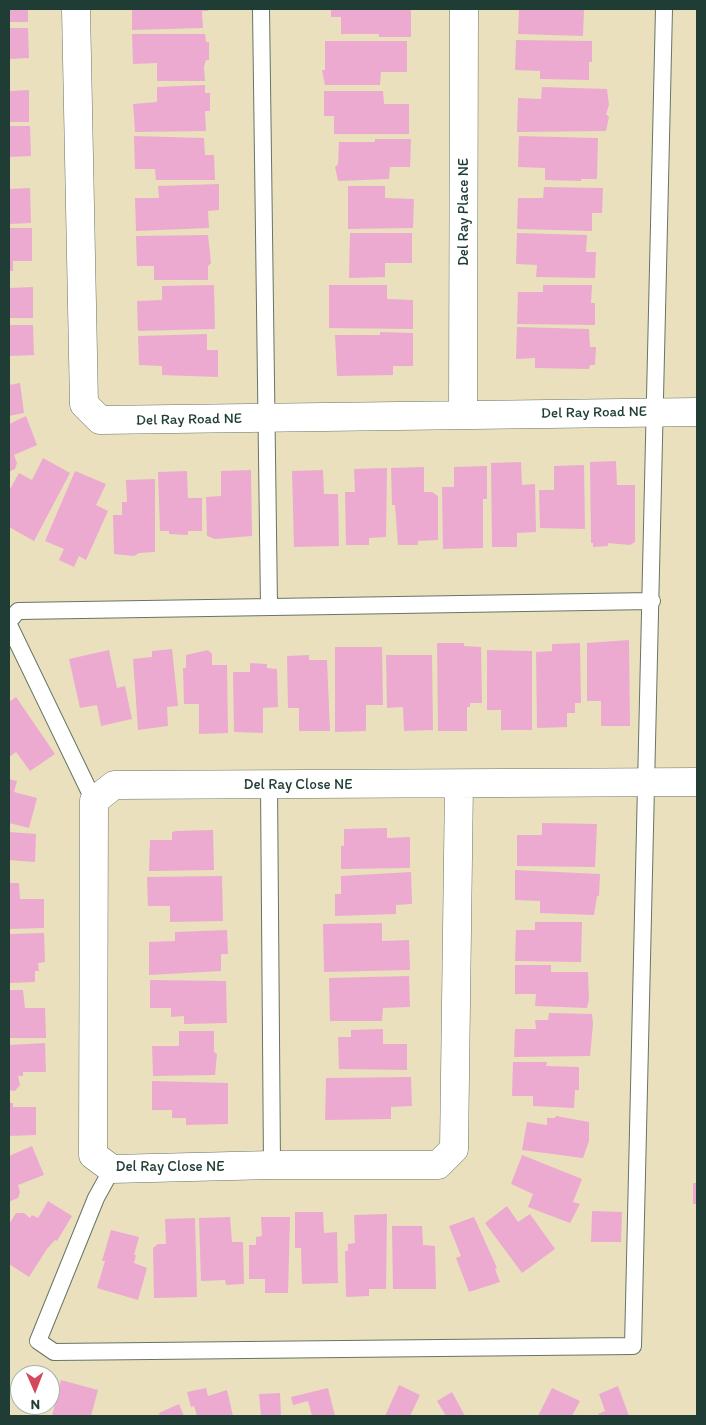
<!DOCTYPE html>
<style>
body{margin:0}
#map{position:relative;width:706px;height:1425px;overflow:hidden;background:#eae0be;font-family:Itim,sans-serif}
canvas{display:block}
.frame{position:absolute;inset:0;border:10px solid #1f3d34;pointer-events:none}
.north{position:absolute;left:10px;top:1365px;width:50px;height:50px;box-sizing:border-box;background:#fff;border:1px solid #a5b1ae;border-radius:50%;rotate:179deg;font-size:14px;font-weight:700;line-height:20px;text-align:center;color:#1f3d34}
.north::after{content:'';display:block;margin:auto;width:18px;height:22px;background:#d1495b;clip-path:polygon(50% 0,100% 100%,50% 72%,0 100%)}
</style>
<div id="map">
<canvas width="706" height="1425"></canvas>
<div class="frame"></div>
<div class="north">N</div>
</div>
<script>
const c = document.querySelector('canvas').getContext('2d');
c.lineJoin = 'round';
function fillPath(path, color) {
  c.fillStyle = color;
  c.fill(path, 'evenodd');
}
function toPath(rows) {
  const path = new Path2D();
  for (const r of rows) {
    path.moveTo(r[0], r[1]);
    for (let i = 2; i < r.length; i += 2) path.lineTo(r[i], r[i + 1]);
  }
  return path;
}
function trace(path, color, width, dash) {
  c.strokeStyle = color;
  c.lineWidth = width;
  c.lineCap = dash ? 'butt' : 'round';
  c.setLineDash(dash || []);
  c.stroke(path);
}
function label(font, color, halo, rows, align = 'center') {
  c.font = font + ' Itim,sans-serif';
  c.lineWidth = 4;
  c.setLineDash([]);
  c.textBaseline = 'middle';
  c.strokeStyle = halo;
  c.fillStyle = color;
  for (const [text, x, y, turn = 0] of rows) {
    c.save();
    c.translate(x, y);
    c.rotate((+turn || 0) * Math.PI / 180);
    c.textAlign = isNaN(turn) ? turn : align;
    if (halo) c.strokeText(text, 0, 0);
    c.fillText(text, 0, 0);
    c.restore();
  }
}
fillPath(toPath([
 [9,9,28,9,28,22,9,22],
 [132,9,208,9,208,11,202,11,203,28,132,30],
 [331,9,411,9,411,37,379,37,379,34,341,34,341,17,331,17],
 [519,9,584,9,583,36,518,34],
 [9,28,28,28,29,58,9,59],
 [132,34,205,34,206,42,209,42,209,60,206,60,204,67,205,81,157,81,157,63,133,64],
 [516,40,592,41,592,62,589,62,589,80,540,79,540,71,515,70],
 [325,41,407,41,407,72,381,72,380,85,325,85,322,70,325,70],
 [205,85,205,93,210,93,210,111,205,111,206,131,135,132,133,104,157,102,157,87],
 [542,87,607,89,609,105,606,114,609,117,606,131,517,132,518,98,541,99],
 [29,90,29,122,9,122,9,91],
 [324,91,383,91,384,104,409,104,409,134,334,134,334,116,324,116],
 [9,126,30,126,31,156,9,157],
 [134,136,204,138,205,155,214,155,215,180,156,180,155,169,135,169],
 [519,136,598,138,597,179,581,179,581,181,545,180,545,168,518,167],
 [375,139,411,139,410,167,390,167,389,179,338,181,335,167,338,164,339,142,375,142],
 [219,184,219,210,208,211,209,228,136,231,135,198,159,198,158,186],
 [348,186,385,186,385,198,414,199,413,228,348,229],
 [544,187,603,188,602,213,592,213,592,231,517,229,518,198,543,198],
 [30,188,31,223,9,224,9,189],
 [9,228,32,228,32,261,13,261,13,271,9,271],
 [350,233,412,233,412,263,385,263,385,277,349,278],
 [517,233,587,235,586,252,596,252,595,278,536,277,537,265,516,264],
 [208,235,211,263,208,266,208,280,154,280,154,266,137,266,136,236],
 [214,285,215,329,138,331,137,301,162,300,162,286],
 [329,285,387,285,387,299,413,300,413,329,329,328],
 [543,285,592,285,591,303,595,303,595,325,517,324,518,292,543,292],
 [33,287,33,318,9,318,9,288],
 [9,325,33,325,34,355,9,356],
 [517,327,589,329,590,347,596,347,595,365,590,365,589,369,535,368,535,358,516,359],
 [380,332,413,333,413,366,393,366,393,375,337,376,335,335,380,335],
 [207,334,207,350,218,350,218,377,162,375,162,366,139,365,138,336],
 [20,383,24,413,9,416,9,385],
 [26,416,37,445,14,455,17,463,15,469,9,472,9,424],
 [43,458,70,473,34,541,9,527,9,491,19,473,32,480],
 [616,461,617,485,635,485,635,542,630,545,608,543,608,546,593,547,593,543,591,543,590,462],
 [521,462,522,485,535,484,536,532,517,533,517,547,492,547,491,463],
 [584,465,585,529,540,528,539,490,554,490,554,466],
 [487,466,487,499,483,499,483,548,443,549,442,487,454,487,454,467],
 [424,467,424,492,432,492,438,496,438,540,418,541,418,545,398,545,395,505,392,505,391,468],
 [387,468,386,537,369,538,369,545,346,545,345,492,355,492,354,469],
 [251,470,252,536,215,539,207,536,206,497,221,496,221,471],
 [323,470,324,494,338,494,339,546,294,547,292,471],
 [75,471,106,484,96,505,108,511,86,560,79,556,74,567,59,560,64,549,45,541],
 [187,471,188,498,202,498,202,531,188,531,188,535,169,534,169,531,160,531,158,472],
 [155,479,155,552,139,553,134,556,114,554,113,515,122,515,122,502,127,502,126,480],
 [629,640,630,726,601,726,601,701,587,701,587,643],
 [437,643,464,643,464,646,481,647,482,703,470,703,470,707,467,707,467,731,438,731],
 [580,643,581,703,575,703,575,713,567,713,567,727,537,728,536,652,552,651,552,644],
 [335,647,382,647,383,705,366,705,366,731,335,732],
 [172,649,178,706,167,707,168,726,138,730,133,659,152,657,152,651],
 [109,650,117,688,125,686,132,719,101,726,97,705,80,708,69,659],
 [208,650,212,654,212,665,227,665,228,733,199,734,199,704,184,704,183,668,186,668,186,655],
 [487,650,532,651,532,730,501,730,501,710,487,710],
 [309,655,309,660,327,660,330,731,299,731,299,708,288,708,287,656],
 [386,655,432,655,433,730,404,731,403,707,387,708],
 [250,663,267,664,267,668,277,669,278,707,263,708,263,733,234,732,233,672,250,672],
 [16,697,55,754,30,771,16,752,9,757,9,702],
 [9,779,17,781,14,792,37,798,29,828,9,823],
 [542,823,597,824,595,867,517,866,517,835,542,835],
 [387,828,387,838,410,837,410,868,341,869,341,846,344,846,344,829],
 [213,830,214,870,149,871,150,840,172,840,172,832,176,831],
 [9,832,36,834,35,862,9,860],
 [515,870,600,874,599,896,597,896,594,915,540,913,540,901,515,900],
 [411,872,412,904,396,905,396,914,335,916,335,894,341,894,341,876],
 [222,876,223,921,170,922,170,906,148,906,147,877],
 [9,883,19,883,20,899,44,899,44,928,9,929],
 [535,922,582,922,581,962,515,961,516,930,535,930],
 [382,923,382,941,409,940,410,970,324,972,323,924],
 [227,930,228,954,221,954,221,971,149,975,149,942,175,941,175,932],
 [44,933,45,962,38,963,39,971,35,971,35,982,9,983,9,934],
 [515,965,551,965,551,972,588,972,589,999,587,1008,535,1006,536,994,515,994],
 [409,976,410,1007,383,1008,382,1021,330,1021,329,978],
 [150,980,226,981,227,1023,184,1024,184,1016,171,1017,171,1008,150,1008],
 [9,990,23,990,25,1008,45,1008,46,1038,9,1038],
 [549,1013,592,1014,593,1024,590,1056,514,1057,515,1029,536,1029,535,1020,548,1020],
 [383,1029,383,1044,407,1044,407,1070,339,1069,338,1037,351,1037,351,1030],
 [179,1031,214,1031,214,1052,217,1054,215,1075,153,1076,152,1046,179,1046],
 [45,1043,46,1072,23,1072,23,1076,18,1076,20,1085,15,1091,9,1090,9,1045],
 [513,1062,547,1062,546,1066,579,1067,579,1090,575,1090,574,1108,533,1106,533,1096,512,1096],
 [411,1077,412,1106,391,1107,391,1119,325,1120,326,1078],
 [152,1081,228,1083,228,1124,186,1125,186,1118,172,1118,172,1110,152,1110],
 [9,1103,13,1103,13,1107,36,1107,36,1135,9,1136],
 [556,1116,589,1122,589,1141,583,1158,522,1150,527,1122,547,1125,547,1118,555,1118],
 [32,1146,44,1175,18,1185,20,1192,18,1198,11,1201,9,1200,9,1156],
 [522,1155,582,1179,573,1202,580,1204,570,1223,528,1207,533,1194,511,1184],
 [693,1183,697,1183,697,1204,693,1204],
 [48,1201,72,1216,57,1241,55,1240,47,1249,29,1277,9,1264,9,1224,16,1213,24,1213,30,1218,32,1215,38,1218],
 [507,1206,518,1222,530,1214,555,1249,522,1273,485,1223],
 [592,1211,622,1212,621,1242,591,1242],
 [295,1212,323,1212,324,1233,337,1232,338,1283,302,1284,301,1248,295,1248],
 [387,1214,386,1289,369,1289,369,1296,346,1297,345,1251,348,1251,348,1244,355,1243,354,1215],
 [230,1217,232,1242,243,1242,244,1284,226,1285,225,1280,201,1281,199,1218],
 [261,1217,290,1217,288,1293,265,1293,265,1279,249,1279,249,1245,256,1245,256,1237,262,1236],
 [474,1217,497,1268,495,1269,500,1282,469,1292,456,1258,461,1256,449,1226],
 [195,1218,197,1297,154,1298,153,1248,158,1244,166,1244,165,1219],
 [392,1226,422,1226,423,1245,435,1246,436,1289,393,1289],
 [111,1230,139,1237,134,1255,136,1255,134,1263,147,1268,138,1300,97,1288,105,1261,102,1261],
 [61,1380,98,1390,91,1416,52,1416],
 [399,1385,420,1395,410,1416,385,1416],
 [618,1386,629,1416,599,1416,598,1414,605,1411,599,1394],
 [206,1388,208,1396,227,1390,233,1416,197,1416,194,1406,191,1407,187,1392],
 [328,1388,335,1416,312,1416,308,1401,293,1405,291,1397],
 [552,1388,580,1401,572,1416,538,1416],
 [452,1392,465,1416,446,1416,437,1401],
 [280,1393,281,1416,261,1416,259,1394],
 [179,1404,184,1416,160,1416,159,1413]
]), '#ecaad0');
const lane = toPath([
 [261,9,269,606],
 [9,621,18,611,652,601],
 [9,625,94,801],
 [269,785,272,1165],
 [112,1169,96,1198,38,1341,54,1352,633,1346,664,9]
]);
const street = toPath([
 [76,9,84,404,100,420,697,412],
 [463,414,464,9],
 [459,784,454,1149,438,1165,272,1165,112,1169,93,1155,94,801,114,785,697,782]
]);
trace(lane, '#667664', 18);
trace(street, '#667664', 29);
trace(lane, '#fff', 16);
trace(street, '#fff', 28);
label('15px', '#1f3d34', '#fff', [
 ["Del Ray Place NE",464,212,-90],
 ["Del Ray Road NE",594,413,-1],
 ["Del Ray Road NE",189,420,-1],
 ["Del Ray Close NE",298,785],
 ["Del Ray Close NE",170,1167]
]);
</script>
